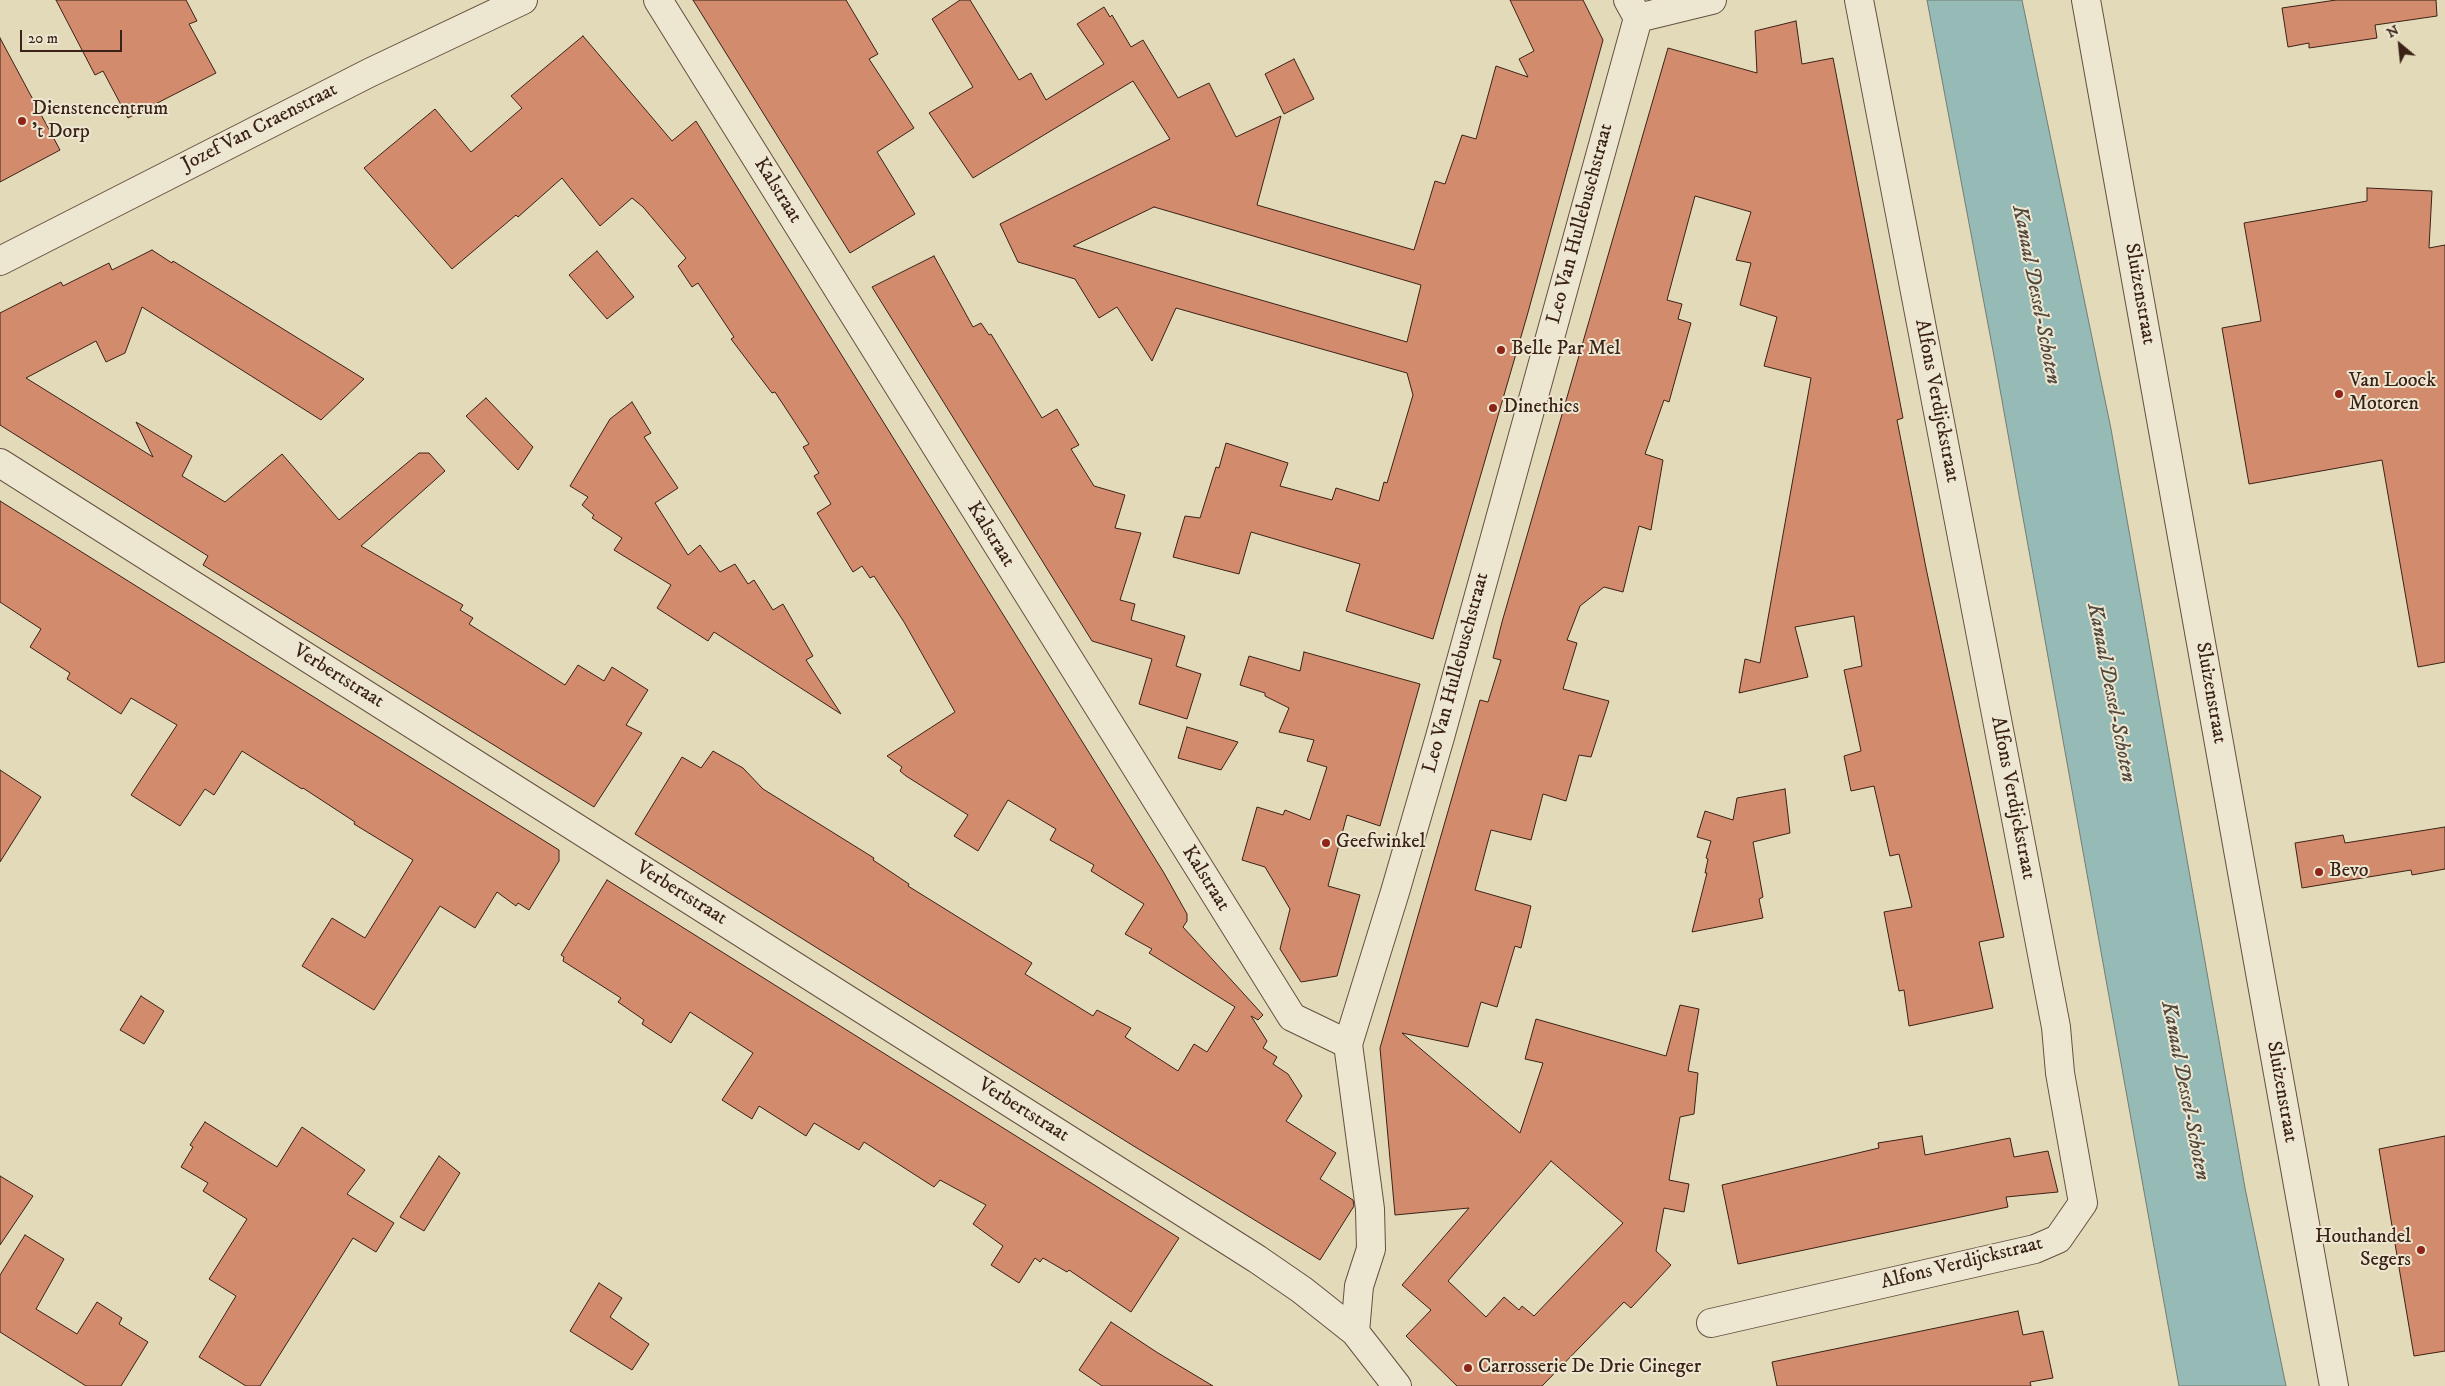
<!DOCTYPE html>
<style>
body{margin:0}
#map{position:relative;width:2445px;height:1386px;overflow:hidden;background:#e3daba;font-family:"IM FELL DW Pica",serif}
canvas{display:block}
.north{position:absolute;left:2375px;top:20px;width:50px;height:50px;-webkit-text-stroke:4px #ede7d2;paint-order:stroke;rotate:332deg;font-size:14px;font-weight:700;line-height:20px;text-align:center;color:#3b2216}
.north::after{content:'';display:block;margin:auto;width:18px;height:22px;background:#3b2216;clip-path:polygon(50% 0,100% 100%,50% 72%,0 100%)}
.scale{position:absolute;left:20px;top:30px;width:102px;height:22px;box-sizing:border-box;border:2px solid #3b2216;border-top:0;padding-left:6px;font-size:15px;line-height:18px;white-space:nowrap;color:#3b2216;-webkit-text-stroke:4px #ede7d2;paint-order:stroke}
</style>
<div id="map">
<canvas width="2445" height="1386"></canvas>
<div class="north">N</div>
<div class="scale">20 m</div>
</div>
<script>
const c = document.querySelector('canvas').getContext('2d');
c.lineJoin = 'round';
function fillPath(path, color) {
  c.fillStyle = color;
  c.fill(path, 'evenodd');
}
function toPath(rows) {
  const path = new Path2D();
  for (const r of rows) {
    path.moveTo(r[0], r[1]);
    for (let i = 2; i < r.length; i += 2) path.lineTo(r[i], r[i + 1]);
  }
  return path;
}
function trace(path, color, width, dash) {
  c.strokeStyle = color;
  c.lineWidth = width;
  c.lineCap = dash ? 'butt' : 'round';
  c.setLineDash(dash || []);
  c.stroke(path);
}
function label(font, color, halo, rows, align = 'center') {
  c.font = font + ' "IM FELL DW Pica",serif';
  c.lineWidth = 4;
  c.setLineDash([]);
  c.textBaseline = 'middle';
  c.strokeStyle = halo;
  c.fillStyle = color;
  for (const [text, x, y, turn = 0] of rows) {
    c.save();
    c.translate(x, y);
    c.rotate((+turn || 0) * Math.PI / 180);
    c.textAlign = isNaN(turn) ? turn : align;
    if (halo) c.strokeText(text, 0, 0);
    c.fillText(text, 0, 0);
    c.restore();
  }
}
const water = toPath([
 [1927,0,2022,0,2111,429,2245,1188,2286,1386,2179,1386,1994,356,1927,0]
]);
fillPath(water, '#96bab5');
trace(water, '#727d75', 1);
const building = toPath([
 [56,0,186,0,197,21,189,24,216,73,128,118,103,71,95,75,56,0],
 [693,0,846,0,878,54,869,59,914,128,877,152,915,214,850,253,693,0],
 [960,0,970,0,1019,80,1031,73,1046,100,1104,64,1077,24,1104,7,1110,17,1112,15,1131,47,1143,40,1178,98,1209,83,1236,137,1281,116,1257,205,1414,250,1435,181,1445,184,1462,135,1476,139,1496,66,1528,77,1519,59,1534,51,1510,0,1583,0,1603,40,1527,316,1433,639,1346,611,1360,564,1251,532,1239,574,1173,557,1185,516,1200,518,1216,467,1219,468,1226,443,1288,463,1280,486,1332,500,1336,488,1379,501,1384,482,1387,483,1413,395,1407,373,1176,308,1152,361,1117,307,1099,318,1075,279,1018,262,1000,224,1170,139,1133,81,973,178,929,113,973,87,932,19,960,0],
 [1154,207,1421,285,1407,342,1073,246,1154,207],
 [2336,0,2436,0,2437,16,2375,25,2377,38,2309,48,2309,43,2288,47,2282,8,2336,0],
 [1796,21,1802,64,1833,58,1903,418,1897,420,1926,568,2004,937,1979,942,1993,1008,1909,1026,1904,990,1899,991,1884,912,1912,907,1899,854,1890,856,1874,786,1851,791,1844,756,1861,751,1844,670,1862,666,1854,616,1795,627,1808,677,1739,693,1745,659,1760,663,1811,378,1764,366,1777,317,1740,305,1751,263,1736,260,1751,212,1695,196,1667,300,1682,304,1678,319,1691,323,1669,402,1664,400,1645,454,1663,460,1651,530,1639,526,1623,592,1604,587,1580,606,1567,640,1577,643,1563,689,1609,701,1591,757,1579,755,1566,801,1543,794,1531,840,1491,830,1475,890,1531,906,1521,948,1515,946,1497,1007,1481,1002,1468,1047,1402,1033,1520,1133,1543,1063,1525,1059,1536,1019,1666,1056,1680,1005,1699,1009,1688,1071,1698,1073,1694,1114,1680,1117,1669,1180,1689,1184,1684,1212,1664,1208,1656,1251,1671,1265,1631,1308,1624,1302,1542,1386,1457,1386,1406,1336,1431,1310,1402,1285,1469,1208,1395,1215,1380,1048,1480,700,1488,702,1501,660,1493,658,1502,622,1668,48,1757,73,1755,31,1796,21],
 [1551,1161,1623,1223,1534,1316,1522,1306,1519,1310,1504,1297,1486,1317,1448,1281,1551,1161],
 [583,36,672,141,696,121,1164,873,1187,914,1187,921,1183,927,1263,1015,1258,1020,1251,1016,1267,1041,1263,1048,1277,1057,1273,1064,1288,1074,1302,1096,1286,1121,1336,1153,1320,1179,1353,1200,1354,1206,1320,1260,1132,1145,635,834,682,757,701,768,713,751,743,768,763,789,874,858,873,860,909,884,908,886,1032,963,1025,974,1093,1016,1097,1010,1131,1028,1125,1037,1178,1071,1194,1044,1207,1052,1235,1007,1149,953,1152,949,1125,934,1144,904,1091,871,1094,865,1050,840,1056,829,1008,800,978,851,954,836,968,815,906,776,900,771,902,767,887,756,955,712,904,622,874,576,870,578,862,566,853,572,817,513,831,504,814,476,819,473,803,447,809,444,775,392,772,393,731,339,734,337,698,283,692,287,678,266,686,258,643,207,632,198,600,226,562,178,518,217,516,215,452,269,364,168,435,109,471,152,522,108,511,96,583,36],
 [0,38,60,150,0,182,0,38],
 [1294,59,1314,99,1284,114,1265,74,1294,59],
 [2367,188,2432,191,2429,248,2445,245,2445,662,2418,667,2382,460,2249,484,2222,328,2261,321,2244,223,2367,201,2367,188],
 [152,250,172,263,173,261,364,379,321,420,142,307,125,353,106,362,96,341,26,378,153,457,136,422,192,456,182,476,225,502,282,454,339,520,419,453,429,453,445,471,361,546,463,605,460,610,473,618,469,624,565,685,578,665,604,681,612,667,648,690,626,725,642,733,594,807,203,565,208,556,0,425,0,313,61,282,63,286,109,263,112,270,152,250],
 [597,251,634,297,607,319,569,275,597,251],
 [934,256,973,327,981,323,989,335,991,334,1042,418,1057,409,1079,445,1071,449,1094,486,1125,495,1115,528,1141,533,1120,600,1135,604,1131,620,1185,636,1176,666,1201,674,1187,719,1139,704,1152,659,1092,641,872,287,934,256],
 [486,398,533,447,518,470,466,416,486,398],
 [632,402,651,433,644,437,678,488,655,503,688,555,700,545,720,572,735,564,748,584,754,580,773,610,783,604,813,656,806,660,841,714,714,632,708,641,657,608,671,585,614,550,622,538,592,518,594,515,582,505,588,497,570,486,610,419,632,402],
 [0,501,559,850,559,861,529,910,518,903,516,906,497,892,475,928,440,906,374,1010,302,966,332,918,365,938,413,860,354,824,355,822,303,788,302,789,242,751,214,795,205,789,180,826,131,795,177,725,131,698,121,714,67,679,70,673,30,647,41,629,0,602,0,501],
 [1304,652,1420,684,1380,826,1347,815,1328,886,1360,895,1337,976,1301,982,1280,949,1290,909,1265,867,1242,860,1257,807,1283,815,1285,810,1310,820,1327,767,1307,761,1314,740,1279,732,1289,708,1265,696,1265,693,1240,685,1249,656,1300,671,1304,652],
 [1187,727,1238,742,1221,770,1178,758,1187,727],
 [0,770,41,797,0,862,0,770],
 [1785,789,1790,833,1753,842,1763,897,1759,899,1763,918,1692,932,1707,873,1705,873,1708,859,1706,858,1711,841,1697,837,1705,811,1733,820,1737,798,1785,789],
 [2445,827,2445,869,2412,875,2411,870,2302,888,2295,843,2343,835,2345,843,2445,827],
 [607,880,1179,1238,1131,1312,1069,1270,1067,1272,1043,1258,1040,1262,1035,1258,1019,1283,991,1265,1003,1246,973,1224,986,1205,940,1180,934,1187,864,1142,859,1150,814,1123,806,1136,759,1106,752,1119,722,1100,753,1053,690,1012,671,1043,642,1024,644,1020,618,1002,621,998,563,961,564,957,561,955,607,880],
 [141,996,164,1011,144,1044,120,1030,141,996],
 [205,1122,277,1167,302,1127,365,1170,347,1194,394,1223,376,1252,353,1238,260,1386,246,1386,199,1357,236,1296,209,1279,247,1219,203,1191,208,1183,181,1167,193,1147,190,1145,205,1122],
 [1922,1136,1925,1155,2010,1138,2014,1157,2048,1151,2058,1192,2006,1197,2008,1207,1738,1264,1722,1185,1879,1148,1878,1143,1922,1136],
 [2445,1136,2445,1351,2414,1356,2379,1149,2445,1136],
 [439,1156,460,1173,424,1231,400,1217,439,1156],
 [0,1176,33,1196,0,1245,0,1176],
 [25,1235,64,1259,36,1309,77,1334,97,1302,122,1318,119,1324,148,1342,121,1386,86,1386,0,1332,0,1275,25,1235],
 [599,1283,622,1298,610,1317,649,1344,632,1370,570,1331,599,1283],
 [2018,1311,2023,1335,2043,1331,2053,1378,2030,1382,2031,1386,1777,1386,1772,1362,2018,1311],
 [1111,1322,1158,1353,1213,1386,1102,1386,1079,1370,1111,1322]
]);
fillPath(building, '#d38b6e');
trace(building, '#3b2216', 1);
const minor = toPath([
 [658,0,1292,1017,1348,1044],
 [2086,0,2334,1386],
 [1638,18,1712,0],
 [0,261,369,73,523,0],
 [0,463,1257,1259,1302,1290,1355,1332,1397,1386],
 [1711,1323,2035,1249,2058,1239,2083,1203,2060,1073,2056,1027,1859,0],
 [1355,1332,1359,1286,1371,1249,1370,1209,1348,1044,1395,892,1440,737,1638,18,1628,0]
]);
trace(minor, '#65503f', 30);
trace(minor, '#ede7d2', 28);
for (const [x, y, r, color] of [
 [22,121,5,"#8f2418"],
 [1501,350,5,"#8f2418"],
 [2339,394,5,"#8f2418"],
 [1493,408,5,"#8f2418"],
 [1326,843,5,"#8f2418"],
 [2319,872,5,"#8f2418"],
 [2421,1250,5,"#8f2418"],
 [1468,1368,5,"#8f2418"]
]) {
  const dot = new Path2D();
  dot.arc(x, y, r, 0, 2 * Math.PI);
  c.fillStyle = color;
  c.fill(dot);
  trace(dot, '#ede7d2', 2);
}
label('20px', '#3b2216', '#ede7d2', [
 ["Dienstencentrum",32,110],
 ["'t Dorp",32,133],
 ["Belle Par Mel",1511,350],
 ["Van Loock",2349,382],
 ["Motoren",2349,405],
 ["Dinethics",1503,408],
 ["Geefwinkel",1336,843],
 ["Bevo",2329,872],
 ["Houthandel",2411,1238,"right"],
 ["Segers",2411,1261,"right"],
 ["Carrosserie De Drie Cineger",1478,1368]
], 'left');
label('20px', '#3b2216', '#ede7d2', [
 ["Jozef Van Craenstraat",260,128,-27],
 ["Kalstraat",777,191,58],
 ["Leo Van Hullebuschstraat",1581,224,-75],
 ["Sluizenstraat",2139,294,80],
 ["Alfons Verdijckstraat",1936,401,79],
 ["Kalstraat",990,535,58],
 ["Leo Van Hullebuschstraat",1457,673,-75],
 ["Verbertstraat",338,677,32],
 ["Sluizenstraat",2210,693,80],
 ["Alfons Verdijckstraat",2012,798,79],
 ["Kalstraat",1205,879,58],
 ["Verbertstraat",681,894,32],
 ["Sluizenstraat",2281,1092,80],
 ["Verbertstraat",1023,1111,32],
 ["Alfons Verdijckstraat",1962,1264,-14]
]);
label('italic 21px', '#52483e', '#ede7d2', [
 ["Kanaal Dessel-Schoten",2035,295,79],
 ["Kanaal Dessel-Schoten",2110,693,79],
 ["Kanaal Dessel-Schoten",2184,1091,79]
]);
</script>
